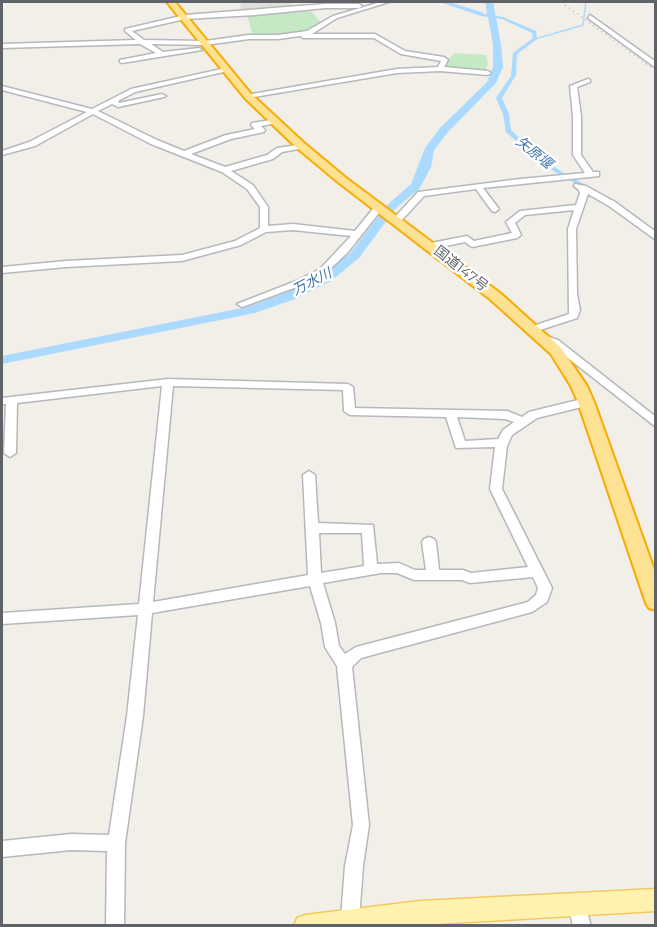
<!DOCTYPE html>
<meta charset="utf-8">
<style>
body{margin:0}
#map{position:relative;width:657px;height:927px;overflow:hidden;background:#f1efe8;font-family:Montserrat,sans-serif}
canvas{display:block}
.frame{position:absolute;inset:0;border:3px solid #5f6368;pointer-events:none}
</style>
<div id="map">
<canvas width="657" height="927"></canvas>
<div class="frame"></div>
</div>
<script>
const c = document.querySelector('canvas').getContext('2d');
c.lineJoin = 'round';
function fillPath(path, color) {
  c.fillStyle = color;
  c.fill(path, 'evenodd');
}
function toPath(rows) {
  const path = new Path2D();
  for (const r of rows) {
    path.moveTo(r[0], r[1]);
    for (let i = 2; i < r.length; i += 2) path.lineTo(r[i], r[i + 1]);
  }
  return path;
}
function trace(path, color, width, dash) {
  c.strokeStyle = color;
  c.lineWidth = width;
  c.lineCap = dash ? 'butt' : 'round';
  c.setLineDash(dash || []);
  c.stroke(path);
}
function label(font, color, halo, rows, align = 'center') {
  c.font = font + ' Montserrat,"Noto Sans JP",sans-serif';
  c.lineWidth = 5;
  c.setLineDash([]);
  c.textBaseline = 'middle';
  c.strokeStyle = halo;
  c.fillStyle = color;
  for (const [text, x, y, turn = 0] of rows) {
    c.save();
    c.translate(x, y);
    c.rotate((+turn || 0) * Math.PI / 180);
    c.textAlign = isNaN(turn) ? turn : align;
    if (halo) c.strokeText(text, 0, 0);
    c.fillText(text, 0, 0);
    c.restore();
  }
}
fillPath(toPath([
 [237,2,289,2,295,5,247,14,240,8,241,2]
]), '#e0deda');
fillPath(toPath([
 [308,8,322,23,307,32,208,42,206,40,252,33,247,15],
 [454,53,486,55,488,64,484,72,442,68]
]), '#c5e8c5');
trace(toPath([
 [446,2,482,13],
 [487,13,493,13],
 [532,40,583,25,586,2]
]), '#aadaff', 1.5);
fillPath(toPath([
 [440,2,445,2,485,14,503,17,536,31,537,39,517,54,516,75,502,98,509,114,511,130,543,160,564,173,564,175,560,175,539,162,506,132,503,114,496,98,511,76,513,53,533,38,532,33,502,19,481,16,440,2],
 [567,177,571,177,597,191,592,192,567,179,567,177]
]), '#aadaff');
fillPath(toPath([
 [485,2,493,2,501,44,503,67,496,83,448,132,434,150,431,167,420,188,395,209,359,258,331,281,295,299,255,313,2,364,2,356,247,307,285,293,321,275,351,252,387,205,411,184,425,148,440,128,487,82,493,67,493,44,485,2]
]), '#aadaff');
const minor = toPath([
 [381,2,389,2,337,18,312,34,375,34,405,51,444,57,448,60,444,67,488,71,491,73,488,75,440,71,397,73,248,98,244,96,246,95,397,69,438,67,441,61,401,54,374,38,303,38,300,36,278,39,249,39,205,45,151,44,163,52,199,48,202,50,122,63,120,62,120,60,156,53,140,44,2,48,2,44,136,40,125,31,125,29,185,15,325,4,359,4,362,6,359,8,325,8,255,15,185,19,132,31,144,40,205,41,249,35,278,35,307,31,333,16,381,2],
 [590,15,656,62,656,68,588,18,590,15],
 [226,68,229,70,228,71,135,92,118,101,119,103,162,94,166,96,164,97,118,107,112,104,98,111,157,140,184,151,226,135,255,129,251,125,252,123,277,119,277,123,261,126,265,130,264,132,231,139,191,154,225,167,267,155,277,148,304,144,304,148,282,152,273,159,231,171,253,185,268,207,268,226,293,224,355,231,376,205,382,205,382,209,348,252,326,273,302,285,245,306,242,307,237,304,296,281,320,269,351,236,293,230,266,232,241,245,182,261,66,267,2,273,2,267,66,261,182,255,235,241,260,228,260,207,247,189,222,172,151,144,93,114,35,146,2,155,2,151,29,142,87,112,2,90,2,86,92,109,131,89,226,68],
 [588,79,590,80,590,82,577,87,581,116,581,155,593,172,599,172,599,176,483,188,499,209,495,212,492,211,476,189,424,196,400,222,394,222,394,218,418,192,520,179,585,173,573,155,573,116,570,86,588,79],
 [575,184,586,186,615,202,656,232,656,240,609,206,588,194,576,229,577,294,580,310,577,318,534,332,529,329,530,327,569,314,568,229,574,210,525,215,515,223,521,235,517,238,472,247,465,242,431,249,426,246,431,243,467,236,474,241,512,233,506,222,520,211,576,205,580,193,579,190,574,186,575,184],
 [546,336,558,340,656,417,656,427,550,344,542,341,541,339,546,336],
 [168,379,348,384,353,387,355,408,507,411,522,417,529,412,586,398,592,402,590,405,537,418,512,435,507,446,502,489,552,588,547,602,532,612,361,658,352,667,369,825,363,866,359,919,356,926,344,925,341,919,345,866,353,825,337,666,325,647,321,623,310,586,152,613,143,716,125,843,124,926,106,926,107,851,71,850,2,857,2,841,71,834,109,835,127,716,138,615,2,624,2,613,139,604,162,386,17,403,16,453,10,457,4,453,6,404,2,404,2,398,168,379],
 [173,386,343,390,344,411,350,415,446,417,456,448,495,447,490,489,528,567,471,573,463,570,439,570,436,542,434,539,429,537,424,539,422,542,426,570,415,570,399,563,377,564,373,525,318,523,315,475,309,471,303,475,308,575,153,602,173,386],
 [457,417,505,419,514,422,503,430,498,439,465,441,457,417],
 [319,533,362,533,364,566,321,573,319,533],
 [381,573,397,573,414,580,462,580,470,583,533,577,538,588,536,595,528,602,356,647,345,654,339,646,335,623,323,583,381,573],
 [577,895,583,898,591,926,573,926,568,904,571,898,577,895]
]);
const major = toPath([
 [656,889,656,911,402,926,294,926,297,918,305,915,420,901,656,889]
]);
const highway = toPath([
 [167,2,175,2,251,94,304,143,346,178,500,293,561,348,587,386,594,402,656,575,656,610,649,608,646,603,578,402,571,386,551,354,490,299,338,182,296,147,245,98,167,2]
]);
trace(minor, '#b5b8bc', 3);
trace(major, '#f2c960', 3);
trace(highway, '#f9ab00', 4);
fillPath(minor, '#fff');
fillPath(major, '#fff2af');
fillPath(highway, '#fde293');
trace(toPath([
 [561,2,656,71]
]), '#b6b7b8', 1.5, [1, 4]);
label('italic 14px', '#4174aa', '#fff', [
 ["矢原堰",534,153,39],
 ["万水川",312,282,-27]
]);
label('14px', '#5f6368', '#fff', [
 ["国道147号",461,269,38]
]);
</script>
